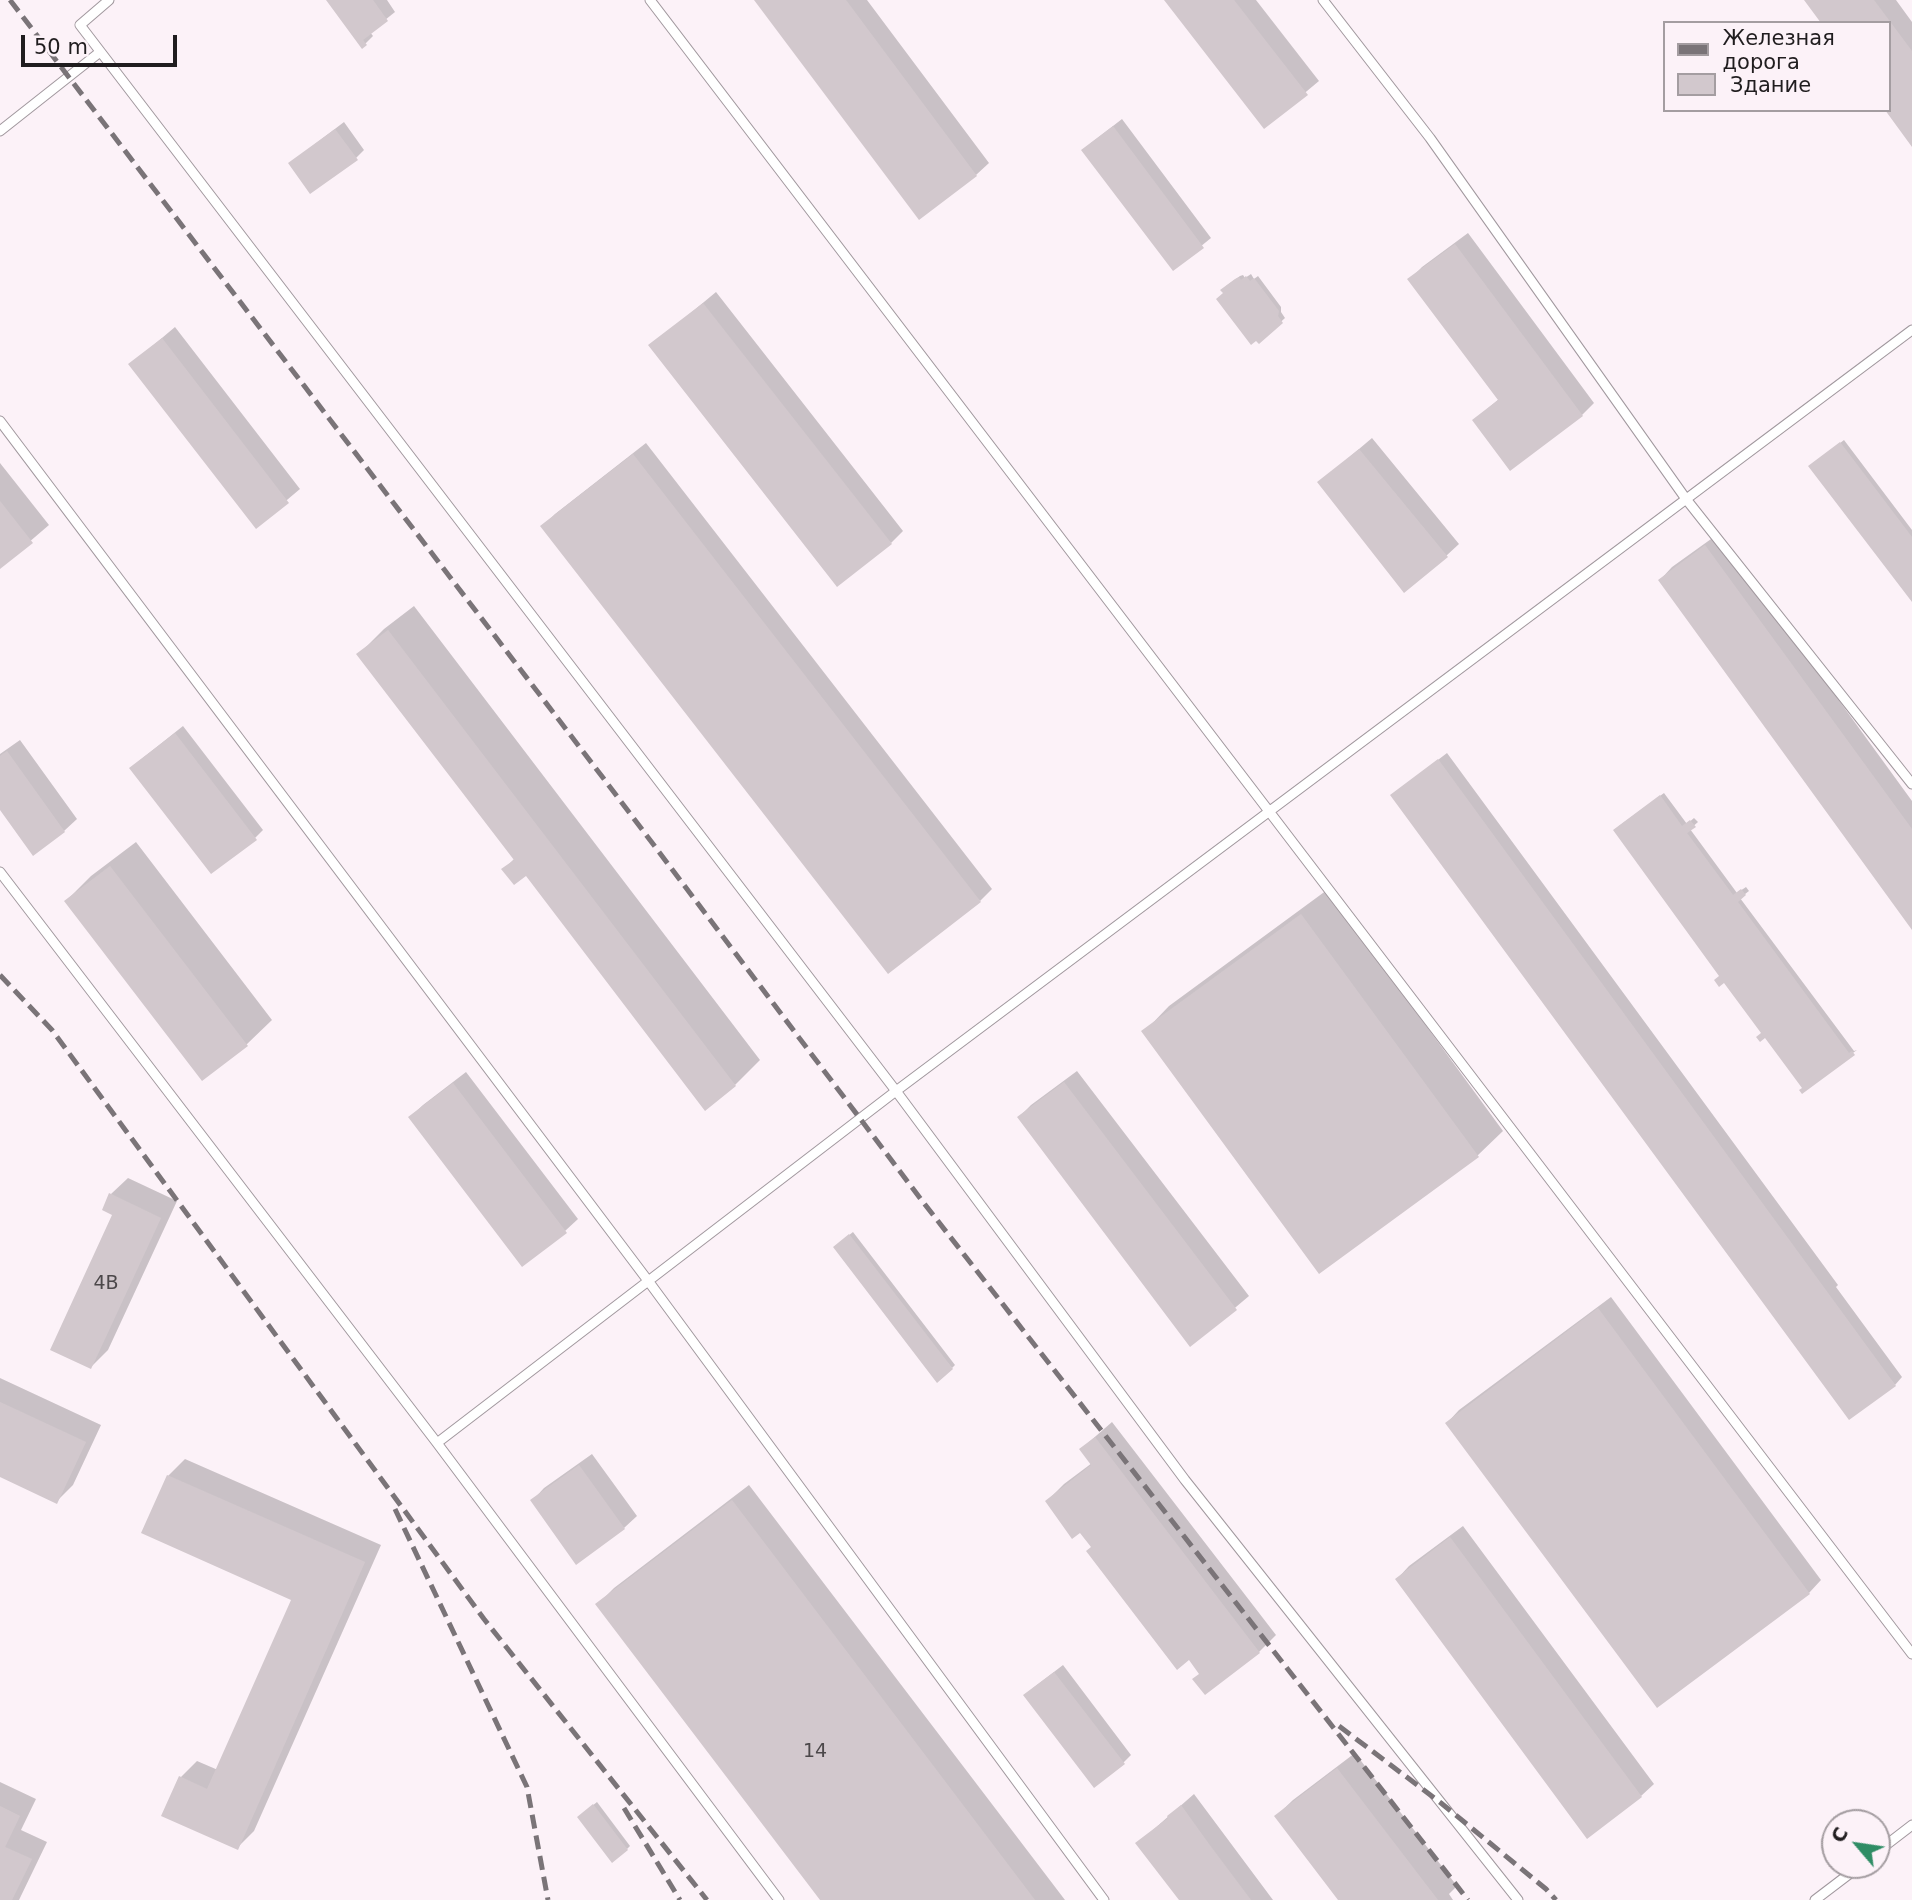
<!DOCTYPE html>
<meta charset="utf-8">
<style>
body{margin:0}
#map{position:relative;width:1912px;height:1900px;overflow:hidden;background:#fcf2f8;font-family:"DejaVu Sans",sans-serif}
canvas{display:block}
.legend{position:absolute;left:1663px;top:21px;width:228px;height:91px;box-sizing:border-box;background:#fcf2f8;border:2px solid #a49da1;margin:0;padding:9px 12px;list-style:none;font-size:21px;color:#201d1f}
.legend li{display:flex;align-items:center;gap:14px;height:35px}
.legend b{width:35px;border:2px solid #a49da1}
.north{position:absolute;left:1821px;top:1809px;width:70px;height:70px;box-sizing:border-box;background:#fcf2f8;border:2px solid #a49da1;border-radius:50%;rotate:299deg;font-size:19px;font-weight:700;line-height:28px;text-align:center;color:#201d1f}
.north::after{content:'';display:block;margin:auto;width:24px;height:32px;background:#2f8d65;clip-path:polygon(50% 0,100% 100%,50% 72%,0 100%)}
.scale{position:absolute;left:21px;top:35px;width:156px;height:32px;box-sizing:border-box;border:4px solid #201d1f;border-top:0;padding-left:9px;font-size:21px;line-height:24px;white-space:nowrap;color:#201d1f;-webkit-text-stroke:5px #fcf2f8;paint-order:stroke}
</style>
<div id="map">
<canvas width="1912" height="1900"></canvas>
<ul class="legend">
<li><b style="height:9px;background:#7a7478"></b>Железная дорога</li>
<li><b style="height:19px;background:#d2c8cd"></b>Здание</li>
</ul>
<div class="north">С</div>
<div class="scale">50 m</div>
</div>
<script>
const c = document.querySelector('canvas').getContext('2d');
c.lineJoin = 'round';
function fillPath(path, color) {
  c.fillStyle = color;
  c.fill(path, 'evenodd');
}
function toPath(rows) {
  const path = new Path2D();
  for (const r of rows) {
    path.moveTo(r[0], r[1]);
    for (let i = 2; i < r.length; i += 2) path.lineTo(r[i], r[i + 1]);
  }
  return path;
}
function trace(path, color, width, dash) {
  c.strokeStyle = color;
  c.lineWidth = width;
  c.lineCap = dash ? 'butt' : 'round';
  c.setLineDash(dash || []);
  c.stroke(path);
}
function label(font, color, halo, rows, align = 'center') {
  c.font = font + ' "DejaVu Sans",sans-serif';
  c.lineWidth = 5;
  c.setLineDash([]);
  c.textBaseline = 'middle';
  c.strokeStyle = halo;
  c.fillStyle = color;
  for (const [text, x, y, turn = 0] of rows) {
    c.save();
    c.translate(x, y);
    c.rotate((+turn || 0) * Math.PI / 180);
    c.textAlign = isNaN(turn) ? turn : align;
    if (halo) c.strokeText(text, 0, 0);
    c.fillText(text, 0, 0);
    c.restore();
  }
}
fillPath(toPath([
 [328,0,387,0,395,12,370,32,373,36,365,44],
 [756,0,867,0,989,163,976,175],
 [1166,0,1256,0,1319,81,1265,126],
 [1806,0,1896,0,1912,22,1912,144,1889,110,1889,23],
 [1122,119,1211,238,1173,269,1091,143],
 [344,122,364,150,356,158,290,163],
 [1468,233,1594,403,1582,415,1474,420,1499,399,1410,279,1422,267],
 [1251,274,1254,279,1258,276,1281,307,1281,312,1285,318,1259,342,1225,293,1226,286,1240,276,1243,275,1245,278],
 [716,292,903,531,891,543,651,346],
 [175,327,300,489,256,526,131,364],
 [1372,438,1459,544,1446,556,1320,482],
 [1844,440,1912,530,1912,599,1814,463],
 [646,443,992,889,980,901,542,527,555,514],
 [0,463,49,525,0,567],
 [1718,534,1912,801,1912,926,1660,580,1672,567],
 [414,606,760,1060,735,1085,526,874,504,869,515,858,359,654,384,629],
 [183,726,263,830,255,838,139,761],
 [20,740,77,819,64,831,0,807,0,754],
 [1447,753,1838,1285,1836,1287,1902,1377,1895,1385,1392,795],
 [1664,793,1687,824,1694,818,1698,822,1690,829,1737,893,1746,887,1749,891,1740,898,1854,1051,1857,1050,1804,1088,1721,976,1619,826],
 [136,842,272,1020,246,1045,66,901,91,876],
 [1327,890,1503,1131,1477,1156,1144,1032,1169,1006],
 [1077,1071,1249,1296,1191,1345,1019,1117,1031,1105],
 [466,1072,578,1219,565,1231,410,1117,423,1105],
 [128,1178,177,1201,108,1350,91,1367,115,1214,111,1194],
 [853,1232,955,1365,952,1368,839,1243],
 [1611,1297,1821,1580,1809,1593,1447,1423,1459,1410],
 [0,1378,101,1425,73,1485,56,1502,0,1475],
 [1112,1422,1276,1635,1259,1652,1201,1673,1080,1530,1047,1501,1064,1484,1092,1463,1081,1449],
 [592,1454,637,1516,624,1528,532,1501,544,1488],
 [185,1459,381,1545,254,1831,237,1848,180,1778,197,1761,218,1770,294,1599,143,1533,168,1476],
 [749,1485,1065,1900,822,1900,597,1605,614,1588],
 [1463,1526,1654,1784,1641,1796,1397,1579,1409,1566],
 [1063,1665,1131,1755,1123,1763,1033,1688],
 [1355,1753,1457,1886,1449,1894,1453,1900,1340,1900,1276,1816,1293,1800],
 [0,1782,36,1799,21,1830,47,1842,19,1900,0,1900],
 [1194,1794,1273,1900,1181,1900,1138,1843],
 [597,1802,630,1846,627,1849,582,1814]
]), '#0003');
fillPath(toPath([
 [326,0,373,0,388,21,363,40,367,45,362,49],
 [754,0,846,0,977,176,919,220],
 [1164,0,1234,0,1308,95,1264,129],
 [1804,0,1874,0,1912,51,1912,147,1885,110,1889,110,1889,23,1821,23],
 [1113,126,1204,248,1173,271,1081,150],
 [335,129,358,160,310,194,288,163],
 [1455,244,1583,416,1510,471,1472,420,1498,400,1407,279],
 [1246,276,1250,281,1254,278,1279,311,1278,316,1283,323,1259,344,1256,341,1251,345,1216,299,1223,293,1220,290,1235,279,1239,277,1241,280],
 [703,303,892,544,837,587,648,345],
 [162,338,289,503,256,529,128,364],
 [1840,442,1912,537,1912,602,1808,466],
 [1359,449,1448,557,1404,593,1317,482],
 [633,454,981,902,888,974,540,526],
 [0,501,33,543,0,569],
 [1705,545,1912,829,1912,930,1658,580],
 [388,630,736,1086,705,1111,526,876,514,885,501,869,514,860,356,654],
 [175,733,257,840,211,874,129,768],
 [7,751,65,832,33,856,0,810,0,756],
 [1438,759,1896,1386,1849,1420,1390,795],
 [1660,795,1682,826,1690,820,1696,827,1687,833,1733,895,1741,889,1746,895,1738,902,1849,1053,1852,1051,1855,1055,1802,1094,1799,1090,1802,1088,1765,1038,1760,1042,1756,1037,1761,1033,1724,983,1719,987,1714,980,1719,976,1613,830],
 [110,866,248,1046,202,1081,64,901],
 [1301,914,1479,1157,1319,1274,1141,1031],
 [1064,1082,1237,1310,1190,1347,1017,1117],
 [453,1083,567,1233,522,1267,408,1117],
 [109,1193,161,1218,91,1369,50,1350,112,1215,102,1210],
 [849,1234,953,1369,937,1383,833,1247],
 [1598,1308,1810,1594,1657,1708,1445,1423],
 [0,1402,86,1442,57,1504,0,1477],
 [1095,1437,1260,1653,1205,1695,1192,1679,1199,1674,1189,1660,1177,1670,1086,1551,1091,1547,1080,1533,1072,1539,1045,1501,1091,1465,1079,1449],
 [579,1465,625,1529,576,1565,530,1500],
 [167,1475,365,1562,238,1850,161,1816,179,1776,207,1789,291,1600,141,1533],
 [732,1500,1035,1900,820,1900,595,1604],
 [1450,1537,1642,1797,1587,1839,1395,1579],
 [1054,1672,1125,1764,1094,1788,1023,1695],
 [1337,1768,1438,1900,1338,1900,1274,1816],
 [593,1804,628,1850,612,1863,577,1817],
 [1181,1805,1209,1844,1251,1900,1179,1900,1135,1843,1168,1818,1167,1816],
 [0,1806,20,1816,5,1847,32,1859,12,1900,0,1900]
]), '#d2c8cd');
const service = toPath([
 [109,0,80,25,896,1091,1185,1480,1518,1900],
 [650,0,1912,1654],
 [1323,0,1430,138,1686,499,1912,784],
 [0,131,100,52],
 [0,421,649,1282,1104,1900],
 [0,872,437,1443,779,1900],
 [437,1443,896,1091,1912,330],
 [1877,1852,1912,1825],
 [1815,1900,1861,1865]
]);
trace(service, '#a1989e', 11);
trace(service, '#fff', 9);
trace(toPath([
 [10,0,607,783,923,1202,1468,1900],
 [0,975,52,1030,484,1619,707,1900],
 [395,1509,527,1787,548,1900],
 [1339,1726,1441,1803,1546,1889,1556,1900],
 [624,1808,680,1900]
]), '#7a7478', 5, [14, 7]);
label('19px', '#4c484a', null, [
 ["4В",106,1284],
 ["14",815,1752]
]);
</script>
